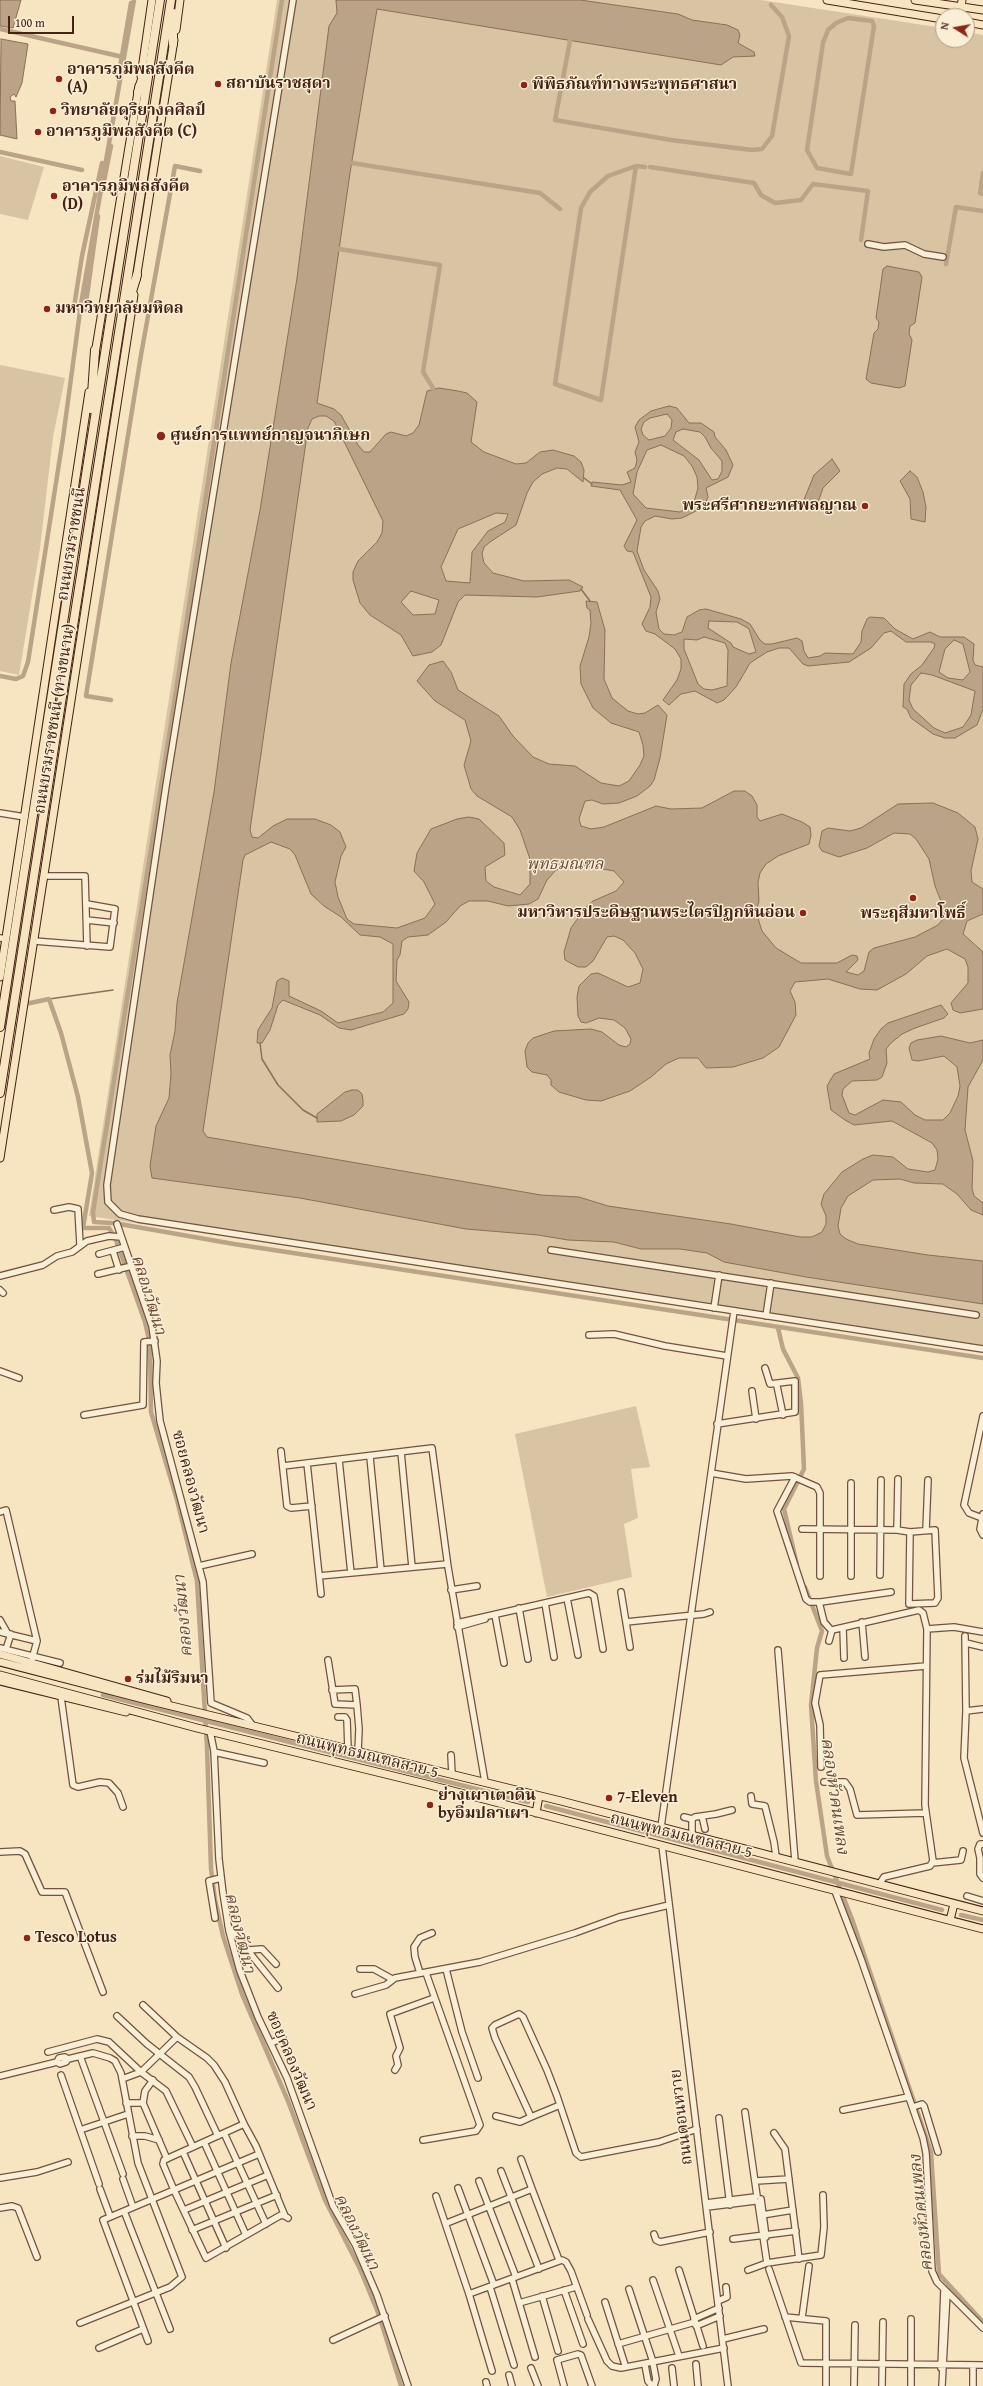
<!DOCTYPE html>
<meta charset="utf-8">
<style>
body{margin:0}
#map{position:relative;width:983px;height:2386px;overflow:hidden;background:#f6e5c0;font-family:"Gentium Book Plus",serif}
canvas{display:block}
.north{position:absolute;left:935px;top:8px;width:40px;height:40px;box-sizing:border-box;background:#f9eed6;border:1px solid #b19c88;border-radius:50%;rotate:281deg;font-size:11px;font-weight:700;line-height:16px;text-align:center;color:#452214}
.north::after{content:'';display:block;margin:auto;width:14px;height:18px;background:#8f2418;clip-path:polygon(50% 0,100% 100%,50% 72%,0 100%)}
.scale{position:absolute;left:8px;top:16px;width:66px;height:18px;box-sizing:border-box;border:2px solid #452214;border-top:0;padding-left:5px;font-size:12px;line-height:14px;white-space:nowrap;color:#452214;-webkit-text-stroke:3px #f9eed6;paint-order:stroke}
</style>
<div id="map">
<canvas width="983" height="2386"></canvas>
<div class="north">N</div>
<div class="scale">100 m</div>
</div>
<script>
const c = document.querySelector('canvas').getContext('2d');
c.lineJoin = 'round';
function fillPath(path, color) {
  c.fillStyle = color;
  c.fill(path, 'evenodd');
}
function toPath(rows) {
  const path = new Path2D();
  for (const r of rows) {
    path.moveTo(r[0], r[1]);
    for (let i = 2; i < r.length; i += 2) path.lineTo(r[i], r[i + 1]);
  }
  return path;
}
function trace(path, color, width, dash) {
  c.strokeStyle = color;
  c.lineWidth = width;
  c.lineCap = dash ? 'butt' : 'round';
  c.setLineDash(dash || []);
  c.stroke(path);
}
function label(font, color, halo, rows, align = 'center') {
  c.font = font + ' "Gentium Book Plus","Noto Serif Thai",serif';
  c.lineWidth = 3;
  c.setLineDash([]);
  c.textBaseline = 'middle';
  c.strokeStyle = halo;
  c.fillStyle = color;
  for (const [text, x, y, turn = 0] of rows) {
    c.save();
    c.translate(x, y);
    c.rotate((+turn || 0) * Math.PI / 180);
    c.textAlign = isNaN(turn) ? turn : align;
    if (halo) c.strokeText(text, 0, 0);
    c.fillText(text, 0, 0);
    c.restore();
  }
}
fillPath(toPath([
 [277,0,761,0,943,28,943,40,967,40,967,32,983,35,983,1351,89,1216],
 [0,156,44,167,28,220,0,214],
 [0,365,65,378,53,437,40,548,19,675,0,671],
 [636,1406,650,1467,631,1469,638,1518,624,1524,632,1577,547,1597,515,1434]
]), '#d8c4a3');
const water = toPath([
 [0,0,21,0,13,28,0,26,0,0],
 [336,0,580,0,678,14,692,20,727,25,738,30,740,35,738,43,754,52,755,56,733,57,721,65,377,9,350,173,317,403,334,409,341,415,358,445,364,452,370,452,386,434,391,432,406,436,413,433,419,425,427,391,439,388,458,391,467,393,477,402,471,442,484,452,516,464,526,463,540,452,553,450,574,456,581,462,584,470,583,482,567,469,557,468,542,474,533,482,527,493,516,525,490,542,484,547,482,554,484,563,493,573,524,581,569,580,583,587,580,591,537,597,465,595,458,602,441,645,432,652,413,656,401,635,370,615,360,603,353,580,353,572,358,561,377,542,382,533,383,521,334,421,326,416,319,416,312,419,308,428,250,830,252,837,258,838,273,826,287,819,315,819,331,825,340,832,346,847,341,856,335,882,338,897,347,919,354,924,397,928,425,918,435,904,424,882,414,871,417,853,431,829,457,819,469,817,479,819,504,843,505,855,485,867,486,881,494,887,520,895,530,884,530,859,520,830,512,817,477,796,471,789,464,765,471,741,465,720,435,701,417,681,429,665,443,661,451,672,458,690,499,716,513,736,533,757,549,764,575,766,601,783,619,786,629,781,640,765,644,756,643,745,639,732,611,723,593,708,581,684,580,666,589,637,591,623,590,610,587,608,586,601,597,602,605,630,604,679,612,698,628,711,638,714,645,713,658,705,667,715,660,758,654,780,650,786,637,796,619,803,603,804,592,800,585,801,579,819,581,826,591,829,604,827,656,806,671,809,702,808,734,791,745,791,752,796,757,805,757,817,760,821,782,814,802,822,810,827,811,835,809,844,778,856,766,864,760,873,758,882,759,901,756,912,762,931,776,948,801,963,837,963,852,955,857,956,858,960,846,972,858,975,864,971,869,952,874,948,915,937,938,925,944,918,943,906,935,886,929,859,916,839,910,834,894,833,867,848,839,857,822,851,819,846,822,831,828,828,850,831,861,828,898,804,933,803,958,813,975,827,978,839,971,871,972,882,983,889,983,914,967,921,963,934,982,951,983,955,983,1009,960,1013,953,1010,951,1003,968,983,968,967,965,959,947,949,927,956,906,974,877,990,860,989,828,979,795,982,790,991,795,1002,796,1015,779,1047,763,1058,733,1067,706,1068,698,1058,679,1058,666,1064,651,1077,630,1091,601,1101,586,1100,559,1092,551,1085,551,1080,547,1075,532,1072,527,1067,525,1051,528,1043,533,1038,554,1031,591,1029,602,1032,619,1045,626,1047,630,1044,631,1039,625,1028,614,1020,599,1018,586,1023,581,1022,578,1016,577,997,579,986,591,974,598,973,628,987,640,983,643,969,635,953,623,940,614,936,607,937,593,961,586,967,578,967,565,960,564,952,571,928,585,908,593,901,616,891,624,882,614,871,581,865,556,870,547,880,538,899,529,904,508,906,488,901,469,901,460,906,446,922,428,935,408,937,402,941,400,955,397,960,396,981,409,1002,408,1009,404,1014,351,1030,339,1028,320,1015,283,1000,278,1005,270,1030,262,1043,257,1043,258,1030,272,1008,277,981,282,978,289,981,289,996,321,1011,338,1023,383,1012,393,1003,393,944,380,937,360,935,341,917,324,906,311,894,295,855,290,849,271,842,245,855,243,860,203,1131,207,1137,541,1195,579,1197,608,1206,731,1224,800,1237,812,1237,822,1232,826,1224,826,1216,821,1204,824,1194,842,1172,863,1159,873,1155,893,1157,908,1169,928,1172,935,1170,938,1159,937,1150,932,1143,892,1121,854,1125,845,1120,831,1110,827,1086,834,1074,870,1059,869,1053,874,1039,881,1029,888,1023,941,1005,948,1014,944,1018,915,1028,902,1034,891,1043,886,1049,887,1063,882,1077,877,1080,852,1081,843,1089,842,1095,849,1113,855,1115,883,1100,901,1102,915,1115,925,1120,943,1120,950,1113,958,1096,960,1086,957,1067,944,1056,918,1061,912,1060,909,1048,911,1043,917,1040,941,1036,970,1043,983,1040,983,1060,968,1087,965,1130,973,1161,972,1188,974,1196,983,1203,983,1215,971,1210,957,1194,943,1184,914,1183,900,1179,873,1180,848,1196,841,1208,838,1226,840,1234,846,1239,858,1244,928,1255,983,1261,983,1304,806,1277,724,1262,707,1253,680,1249,641,1249,614,1242,568,1240,538,1235,466,1229,300,1198,152,1178,150,1166,156,1126,169,1098,171,1074,170,1055,175,1031,177,1003,214,792,231,663,260,510,297,278,329,26,337,13,336,0],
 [496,513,508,514,505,522,488,531,472,552,470,583,446,581,441,567,458,529,496,513],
 [411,591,439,600,435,614,413,615,401,602,411,591],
 [1,39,28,44,22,83,16,97,14,94,10,97,11,101,15,101,17,139,0,135,1,39],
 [887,266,919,272,922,277,915,323,910,326,909,334,912,340,905,386,899,388,871,383,866,379,874,333,878,329,879,322,876,318,883,269,887,266],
 [669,406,677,408,689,423,701,423,714,432,715,437,726,450,733,465,728,477,706,488,708,497,704,507,682,518,672,519,655,516,645,521,641,527,637,551,644,570,658,591,660,599,656,612,659,629,664,634,674,635,682,632,687,617,699,610,706,609,741,619,750,624,760,640,765,644,772,644,797,638,802,641,804,651,808,658,820,656,825,653,853,654,861,642,862,631,867,619,870,617,884,618,895,629,913,639,930,632,940,637,964,637,974,644,973,660,975,665,983,667,983,709,977,725,955,738,945,738,933,734,911,718,907,709,903,707,904,684,911,674,922,665,934,648,935,644,931,642,906,642,891,631,884,633,871,648,849,662,808,666,803,664,789,648,779,648,767,652,750,663,736,687,724,700,717,703,695,691,681,694,669,705,663,700,677,680,681,669,681,659,675,649,655,634,646,631,642,624,650,607,651,597,633,552,627,551,624,546,637,520,620,490,591,486,592,482,622,485,631,482,627,472,635,468,637,460,635,452,639,442,635,427,639,420,651,411,669,406],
 [667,414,672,420,671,428,665,436,649,440,643,435,641,429,644,422,650,418,667,414],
 [683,429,700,432,705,437,711,448,722,461,722,471,718,479,712,480,699,460,673,440,676,432,683,429],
 [661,445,684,456,692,466,697,477,698,488,694,502,680,512,646,508,633,494,637,472,647,450,661,445],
 [709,621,737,622,746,627,749,629,756,652,749,654,733,647,731,643,708,628,709,621],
 [704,637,725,643,728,650,727,686,712,690,704,689,698,684,684,649,684,639,697,640,704,637],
 [954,640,963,644,970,672,963,680,948,678,939,672,945,649,954,640],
 [921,673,932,675,975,691,971,715,963,727,945,733,934,728,913,709,909,700,911,685,921,673],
 [832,459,840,471,823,488,817,505,803,502,814,475,832,459],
 [910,471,917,477,923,492,926,507,925,522,911,519,910,499,900,481,910,471],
 [352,1090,358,1090,362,1094,363,1100,363,1106,354,1115,341,1121,317,1122,317,1114,345,1092,352,1090]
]);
fillPath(water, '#baa386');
trace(water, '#8b6f58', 1);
trace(toPath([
 [584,478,592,484],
 [581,589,590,601],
 [49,999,113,990],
 [260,1043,262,1059,278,1085,303,1110,317,1118]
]), '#8b6f58', 1.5);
trace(toPath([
 [848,18,872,21,874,26,851,174,817,168,807,150,823,43,828,30,836,23,848,18],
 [0,29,123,57],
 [570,41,555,120,671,140,752,150,762,149,772,136,789,36,782,17,771,5],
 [118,79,131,3],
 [0,152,82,170],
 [352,163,540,193,560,209],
 [636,166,601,400,555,384,581,208,590,192,608,176,636,166],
 [636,166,645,167],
 [650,167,754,183,761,195,775,203,801,200,813,184,868,191,861,240],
 [983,173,980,193,983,194],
 [102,191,111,146],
 [98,216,85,310,74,307,82,256,102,163],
 [339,249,440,265,423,372,433,388],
 [946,264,956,207,983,211],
 [0,676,16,679,23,676,28,662,63,438,81,304,134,0],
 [111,700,86,696,141,355,175,166,200,171],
 [2,1009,49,999,61,1033,78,1097,92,1173,83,1228,109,1228,116,1240,145,1322,150,1344,151,1412,177,1500,197,1581,207,1747,211,1869,215,1900,223,1936,242,1994,288,2101,325,2200,360,2269,379,2315,401,2386],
 [112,1223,94,1222,93,1212,169,736,282,0],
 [114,1223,234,1244,983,1358],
 [778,1328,783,1349,798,1378,801,1403,804,1469,784,1509,797,1565],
 [805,1587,822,1631,817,1648,811,1705,816,1781,827,1856,852,1919,931,2152,939,2274,983,2322],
 [103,1695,528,1802],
 [546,1806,942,1910],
 [961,1915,983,1920]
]), '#baa386', 4.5);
const minor = toPath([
 [293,0,166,786,107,1185,108,1202,120,1214,138,1219,983,1349],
 [868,244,884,247,905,245,924,254,943,257],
 [0,813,25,817],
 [45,876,85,876,87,946],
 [87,920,114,923],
 [0,938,6,939],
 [34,941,110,947,115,909,87,904],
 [54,1210,69,1207,78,1209,80,1245],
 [117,1224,152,1326,157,1361,156,1383,160,1421,203,1582,211,1703,247,1718,253,1726],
 [551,1250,976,1315],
 [113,1251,119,1270],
 [99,1254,125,1247],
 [98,1274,132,1266],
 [0,1276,43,1265,57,1256,72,1252,87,1241,109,1236,121,1237],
 [0,1290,3,1293],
 [714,1308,719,1275],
 [766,1316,771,1283],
 [589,1335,614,1334,665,1346,727,1356],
 [0,1371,19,1378],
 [777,1386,783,1415],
 [752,1391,756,1419],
 [84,1415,143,1405,144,1342,155,1341],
 [717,1424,795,1412,795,1381,770,1384,765,1368],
 [281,1451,287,1506,291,1508,312,1506],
 [401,1452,412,1567],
 [370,1457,381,1570],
 [339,1460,351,1573],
 [307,1463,321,1594],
 [283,1466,432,1448,448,1567,485,1782],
 [711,1473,746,1479,792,1476,817,1487,820,1493,820,1576],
 [795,1477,777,1511,806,1599,810,1602,821,1602,891,1592],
 [851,1483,851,1576],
 [0,1512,6,1510,37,1641,31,1663],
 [983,1514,980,1529,983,1535],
 [982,1518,969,1513,964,1505,983,1416],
 [802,1529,897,1530,910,1532,935,1530,938,1598,935,1603,909,1604,910,1532],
 [897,1530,898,1479],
 [926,1530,928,1480],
 [199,1566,252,1554],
 [880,1575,881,1480],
 [319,1576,447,1564],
 [451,1590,477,1586],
 [621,1592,630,1647],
 [567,1598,578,1655],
 [819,1602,824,1622,831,1630],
 [545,1603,554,1657],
 [519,1608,528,1659],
 [495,1615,504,1663],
 [0,1620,8,1634,37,1641],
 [626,1622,704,1614,710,1612],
 [862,1622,865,1657],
 [457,1623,589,1593,594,1596,603,1649],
 [457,1627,485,1619],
 [843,1628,844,1658],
 [927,1629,954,1627,983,1632],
 [0,1632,8,1634],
 [965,1636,966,1711,964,1758,983,1833],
 [829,1641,832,1630,919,1610,923,1613,927,1629,925,1805,933,1861,930,1866,884,1877,880,1883],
 [966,1643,983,1647],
 [0,1648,60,1663],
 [6,1649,11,1634],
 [778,1650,795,1861],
 [328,1660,335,1704,357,1705,359,1729,358,1751],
 [332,1690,355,1689,357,1705],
 [61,1697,73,1785,78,1787,100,1782,109,1783,118,1793,123,1807],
 [966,1711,983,1709],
 [338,1717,345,1717,347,1720,348,1749],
 [210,1731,214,1751,219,1859,223,1893,229,1931,240,1971,258,2017,287,2078,333,2206,355,2244,377,2295,408,2386],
 [214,1752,264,1763],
 [451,1755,452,1774],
 [821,1767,820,1725,815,1703,820,1675,926,1666],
 [824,1782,845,1782,850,1789,857,1815,926,1813],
 [751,1796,752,1804,765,1806,774,1842,776,1856],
 [702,1816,705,1829],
 [684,1817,692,1819],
 [661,1827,734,1311],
 [692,1834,692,1819,695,1817,716,1814,732,1810],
 [983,1844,980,1844,978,1849,980,1858,980,1874,983,1878],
 [662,1846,728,2386],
 [0,1852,20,1851,25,1854,42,1892,65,1892,103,1992],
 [932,1863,961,1860,963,1851],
 [835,1891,861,1959,923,2138,926,2153,932,2271,937,2282,983,2328],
 [967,1896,983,1901],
 [215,1918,209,1881,221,1878],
 [228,1926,278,1988],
 [248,1950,262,1949,276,1964],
 [360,1969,374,1969,392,1979],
 [446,1969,462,2032,478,2078],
 [420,1973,415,1957,414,1947,420,1938,432,1933],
 [355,1994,386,1985,395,1978,480,1962,575,1933,619,1917,669,1905],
 [143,2005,177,2037,207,2058,214,2065,225,2082,244,2124],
 [117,2016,147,2044,189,2077,195,2087,218,2136],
 [271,2043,283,2038],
 [48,2052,97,2039,109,2042,141,2072,166,2091,193,2147],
 [80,2056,123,2174],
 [57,2062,60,2064,66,2062,68,2059],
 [395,2070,398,2065,396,2056,400,2048,390,2014,434,1998],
 [61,2075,99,2184],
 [0,2076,57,2062,59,2058,65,2057,68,2059,93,2053,110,2058,115,2061,121,2073,138,2163,182,2277,170,2287,80,2323],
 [122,2079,141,2072,177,2037],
 [153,2080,145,2091,143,2103,167,2159],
 [126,2103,143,2103],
 [560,2105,531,2117,495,2038,492,2028,495,2025,519,2014,523,2017,547,2070,557,2096,576,2153,581,2157,659,2142,697,2129],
 [913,2107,922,2104,924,2106,938,2152],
 [843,2110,908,2097],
 [745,2112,757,2196],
 [496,2116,520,2122,531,2117],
 [719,2118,730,2205],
 [80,2130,128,2114],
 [224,2133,266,2224],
 [774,2133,785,2149,799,2259],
 [132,2136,145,2136,159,2140],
 [423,2140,476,2131,480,2125,426,1973],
 [204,2142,246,2235],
 [183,2152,226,2248],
 [501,2171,539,2269],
 [0,2178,37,2172,68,2162],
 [123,2179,133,2207],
 [479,2181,516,2277],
 [756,2181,789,2179],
 [458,2188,494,2285],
 [100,2189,110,2216],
 [532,2189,559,2260],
 [436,2196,469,2294,492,2371],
 [761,2199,766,2237],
 [758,2202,767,2263],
 [706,2203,755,2197],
 [707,2207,755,2201],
 [0,2208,12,2206,18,2208,37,2257],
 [184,2210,268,2175],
 [124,2211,170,2329],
 [762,2215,793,2210],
 [285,2216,281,2215,206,2258,174,2190,163,2164,164,2160,244,2124,256,2146,285,2216,288,2218],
 [447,2223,532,2189,521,2159],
 [192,2230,277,2195],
 [654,2234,656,2240,660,2242,710,2232],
 [733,2239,796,2231],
 [769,2269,801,2363,983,2365],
 [679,2270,703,2346],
 [748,2270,767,2263,821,2255,824,2227,823,2195],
 [512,2279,535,2357],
 [653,2280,678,2353],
 [490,2287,514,2365],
 [629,2289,652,2359],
 [564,2290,583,2344],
 [469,2294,562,2260,566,2262,571,2271,587,2315],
 [542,2296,558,2351],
 [718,2301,727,2297,726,2287],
 [605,2302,625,2365],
 [519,2303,576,2287],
 [785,2317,826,2321,826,2386],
 [802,2318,809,2266],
 [588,2319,607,2361,612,2366,621,2368,724,2348],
 [694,2319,719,2308],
 [696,2326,720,2316],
 [723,2339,764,2329],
 [333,2340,385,2316],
 [148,2341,103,2220,259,2154],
 [618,2344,695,2322],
 [99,2348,143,2329],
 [653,2363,656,2379,654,2386],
 [696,2364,698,2386],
 [645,2365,648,2381,652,2386],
 [531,2368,538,2386],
 [672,2368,674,2386],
 [941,2368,944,2289],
 [509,2375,512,2386],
 [486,2382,487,2386],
 [564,2386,557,2360,578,2354,581,2355,592,2386],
 [854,2386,855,2325],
 [882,2386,883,2322],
 [911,2386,911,2319],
 [942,2386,947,2292],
 [973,2386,973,2366]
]);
const major = toPath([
 [827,0,943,19],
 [915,0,983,10],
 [960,16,962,0],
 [967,22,983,25],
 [176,30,180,0],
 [141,76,152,0],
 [136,280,174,40],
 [95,354,139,86],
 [0,977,89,392],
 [0,1158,134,295],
 [0,1654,167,1701],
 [0,1662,147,1700,561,1801,983,1911],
 [0,1675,197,1728,426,1784,983,1929],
 [0,1681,126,1712],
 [536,1813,539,1796],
 [950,1920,954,1904]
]);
const highway = toPath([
 [173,13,173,44],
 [138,92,145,70],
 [128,305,137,275],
 [91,409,95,350],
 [0,1027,160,0],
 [0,1093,171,0]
]);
trace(minor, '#71533f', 8);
trace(major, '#452214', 9);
trace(highway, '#452214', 10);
trace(minor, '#f9eed6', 5.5);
trace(major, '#f6e5c0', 7);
trace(highway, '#f6e5c0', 8);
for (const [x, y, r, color] of [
 [59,79,4,"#8f2418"],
 [218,84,4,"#8f2418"],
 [524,85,4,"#8f2418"],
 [53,111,4,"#8f2418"],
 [38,132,4,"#8f2418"],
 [54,196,4,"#8f2418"],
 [47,309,4,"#8f2418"],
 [161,436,5,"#8f2418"],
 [865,506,4,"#8f2418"],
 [913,898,4,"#8f2418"],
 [803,913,4,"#8f2418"],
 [128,1679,4,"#8f2418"],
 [609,1798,4,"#8f2418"],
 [430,1805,4,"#8f2418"],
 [27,1938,4,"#8f2418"]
]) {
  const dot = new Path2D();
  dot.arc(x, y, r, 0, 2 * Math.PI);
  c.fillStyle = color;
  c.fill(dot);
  trace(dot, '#f9eed6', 1.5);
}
label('bold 16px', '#452214', '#f9eed6', [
 ["อาคารภูมิพลสังคีต",67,70],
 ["(A)",67,88],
 ["สถาบันราชสุดา",226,84],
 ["พิพิธภัณฑ์ทางพระพุทธศาสนา",532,85],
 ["วิทยาลัยดุริยางคศิลป์",61,111],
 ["อาคารภูมิพลสังคีต (C)",46,132],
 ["อาคารภูมิพลสังคีต",62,187],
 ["(D)",62,205],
 ["มหาวิทยาลัยมหิดล",55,309],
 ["ศูนย์การแพทย์กาญจนาภิเษก",170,436],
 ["พระศรีศากยะทศพลญาณ",857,506,"right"],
 ["มหาวิหารประดิษฐานพระไตรปิฏกหินอ่อน",795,913,"right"],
 ["พระฤสีมหาโพธิ์",913,914,"center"],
 ["ร่มไม้ริมนา",136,1679],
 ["ย่างเผาเตาดิน",438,1796],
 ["byอิ่มปลาเผา",438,1814],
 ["7-Eleven",617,1798],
 ["Tesco Lotus",35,1938]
], 'left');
label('16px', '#452214', '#f9eed6', [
 ["ถนนบรมราชชนนี",72,544,-81],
 ["ถนนบรมราชชนนี (ทางขนาน)",55,719,-81],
 ["ซอยคลองวัฒนา",190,1482,75],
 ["ถนนพุทธมณฑลสาย 5",367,1756,14],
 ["ถนนพุทธมณฑลสาย 5",681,1836,14],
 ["ซอยคลองวัฒนา",291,2061,67],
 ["ถนนดอนหวาย",682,2117,-97]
]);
label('italic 16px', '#6a4a38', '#f9eed6', [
 ["พุทธมณฑล",565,865]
]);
label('italic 17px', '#684936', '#f9eed6', [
 ["คลองวัฒนา",148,1295,73],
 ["คลองวัฒนา",184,1616,-95],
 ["คลองหัวคนเพลง",834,1796,82],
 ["คลองวัฒนา",239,1933,76],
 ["คลองหัวคนเพลง",922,2213,-96],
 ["คลองวัฒนา",356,2232,64]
]);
</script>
